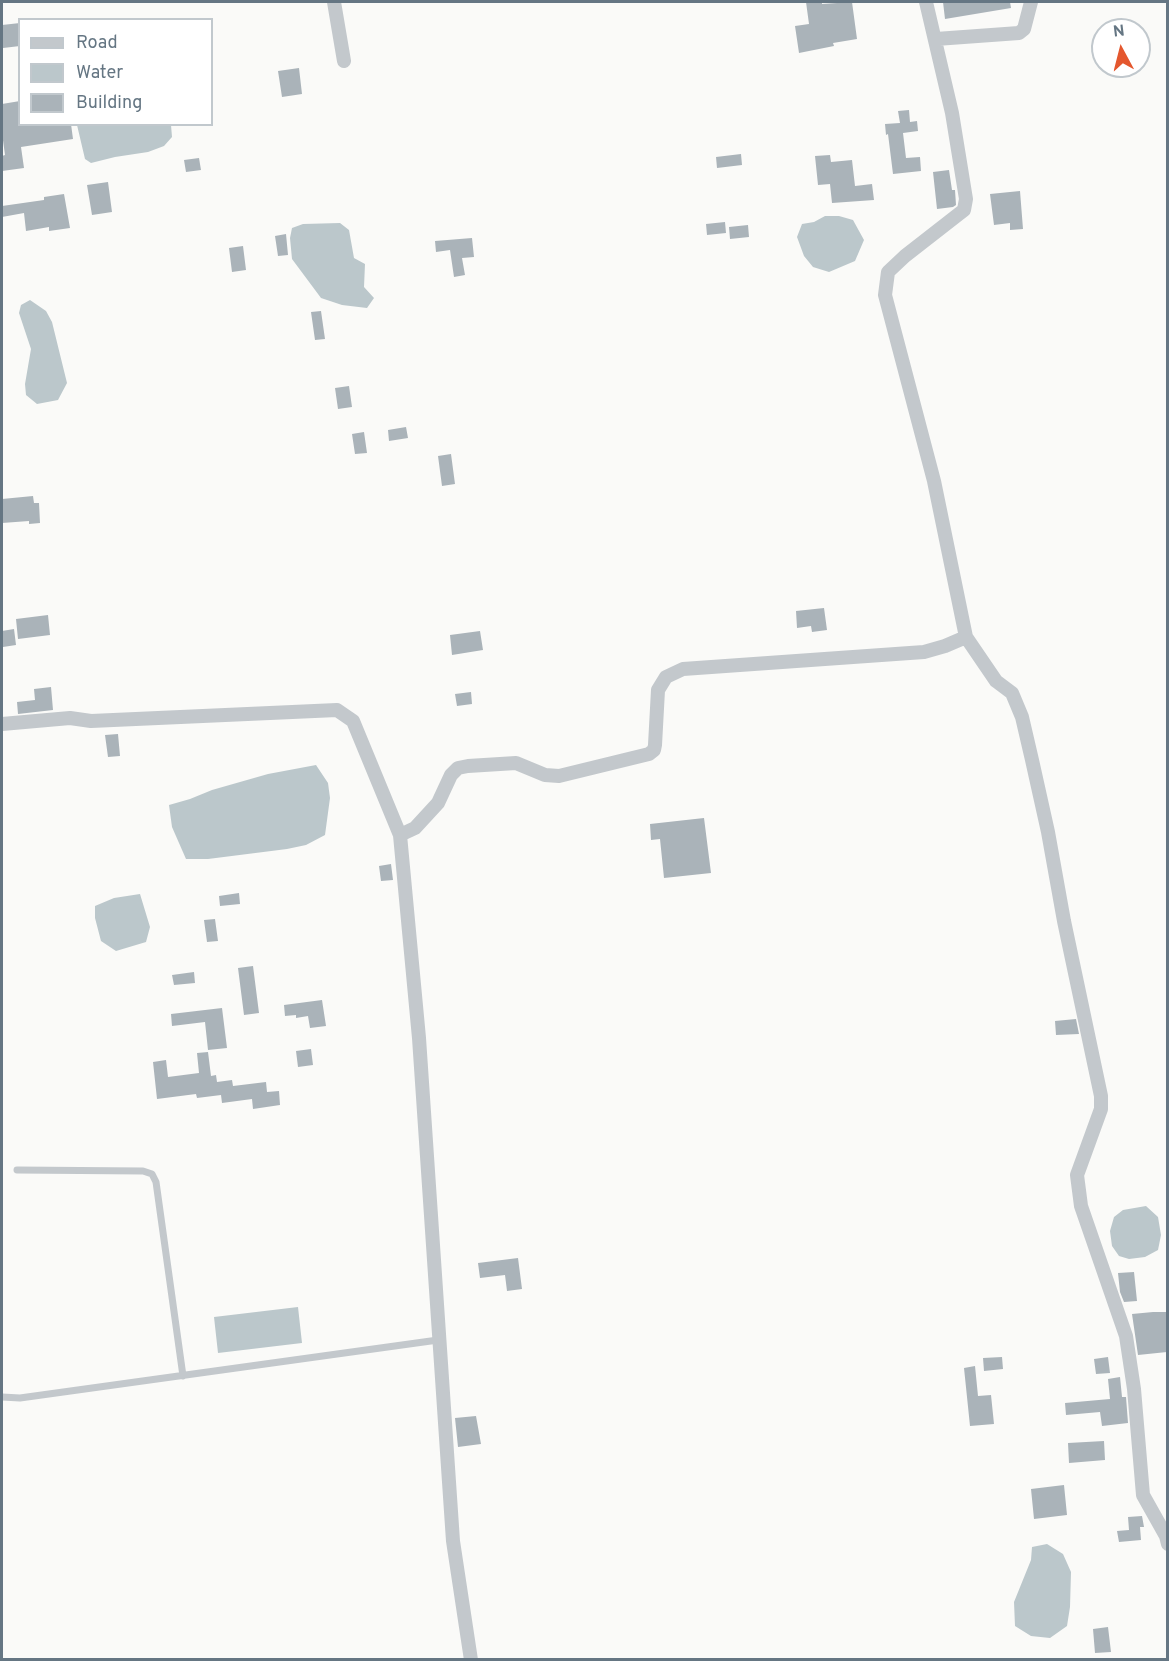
<!DOCTYPE html>
<style>
body{margin:0}
#map{position:relative;width:1169px;height:1661px;overflow:hidden;background:#fafaf8;font-family:Overpass,sans-serif}
canvas{display:block}
.frame{position:absolute;inset:0;border:3px solid #657683;pointer-events:none}
.legend{position:absolute;left:18px;top:18px;width:195px;height:108px;box-sizing:border-box;background:#fff;border:2px solid #c1c8cd;margin:0;padding:8px 10px;list-style:none;font-size:18px;color:#657683}
.legend li{display:flex;align-items:center;gap:12px;height:30px}
.legend b{width:30px;border:2px solid #c1c8cd}
.north{position:absolute;left:1091px;top:18px;width:60px;height:60px;box-sizing:border-box;background:#fff;border:2px solid #c1c8cd;border-radius:50%;rotate:353deg;font-size:16px;font-weight:700;line-height:24px;text-align:center;color:#657683}
.north::after{content:'';display:block;margin:auto;width:21px;height:27px;background:#e4572e;clip-path:polygon(50% 0,100% 100%,50% 72%,0 100%)}
</style>
<div id="map">
<canvas width="1169" height="1661"></canvas>
<div class="frame"></div>
<ul class="legend">
<li><b style="height:8px;background:#c3c8cc"></b>Road</li>
<li><b style="height:16px;background:#bbc7cb"></b>Water</li>
<li><b style="height:16px;background:#aab3b9"></b>Building</li>
</ul>
<div class="north">N</div>
</div>
<script>
const c = document.querySelector('canvas').getContext('2d');
c.lineJoin = 'round';
function fillPath(path, color) {
  c.fillStyle = color;
  c.fill(path, 'evenodd');
}
function toPath(rows) {
  const path = new Path2D();
  for (const r of rows) {
    path.moveTo(r[0], r[1]);
    for (let i = 2; i < r.length; i += 2) path.lineTo(r[i], r[i + 1]);
  }
  return path;
}
function trace(path, color, width, dash) {
  c.strokeStyle = color;
  c.lineWidth = width;
  c.lineCap = dash ? 'butt' : 'round';
  c.setLineDash(dash || []);
  c.stroke(path);
}
fillPath(toPath([
 [77,125,171,125,172,137,164,146,148,152,115,157,91,163,85,159],
 [825,216,839,216,853,220,864,240,855,261,829,272,813,267,804,256,797,237,802,224,814,222],
 [340,223,349,230,354,258,365,264,364,287,374,298,367,308,342,305,321,298,292,259,290,238,292,228,303,224],
 [30,300,46,311,52,322,67,383,58,400,37,404,26,395,25,384,31,349,19,313,21,305],
 [316,765,328,783,330,798,325,835,306,845,287,849,208,859,186,859,172,827,169,805,190,799,212,790,268,774],
 [140,894,150,927,146,942,116,951,101,941,95,918,95,906,114,898],
 [1146,1206,1158,1217,1161,1235,1158,1250,1145,1257,1129,1259,1119,1256,1112,1246,1110,1231,1114,1217,1123,1210],
 [298,1307,302,1343,218,1353,214,1317],
 [1047,1544,1063,1554,1071,1572,1070,1607,1067,1626,1050,1638,1031,1636,1015,1626,1014,1602,1031,1560,1032,1547]
]), '#bbc7cb');
fillPath(toPath([
 [806,2,822,2,822,4,852,2,857,39,833,43,834,46,799,53,795,26,809,24],
 [943,2,1010,2,1011,8,945,19],
 [20,23,20,46,3,48,2,25],
 [299,68,302,94,282,97,278,71],
 [20,101,20,124,71,124,73,139,21,147,24,168,2,171,2,156,5,155,2,133,2,104],
 [909,110,910,122,917,121,918,131,903,133,906,158,920,157,921,171,893,174,888,134,886,135,885,124,900,123,898,111],
 [741,154,742,165,717,168,716,157],
 [830,155,831,162,852,160,855,186,872,184,874,200,832,203,830,184,818,185,815,156],
 [199,158,201,170,186,172,184,160],
 [949,170,952,190,955,190,956,205,953,207,937,209,933,172],
 [108,182,112,212,92,215,87,185],
 [1020,191,1023,229,1010,230,1010,223,994,225,990,194],
 [64,194,70,228,49,231,49,227,26,231,24,213,2,217,2,206,44,200,44,197],
 [725,222,726,233,707,235,706,224],
 [748,225,749,237,730,239,729,227],
 [286,234,288,255,278,256,275,236],
 [472,238,474,257,462,258,465,275,454,277,450,250,436,252,435,241],
 [243,246,246,270,232,272,229,248],
 [321,311,325,339,315,340,311,312],
 [349,386,352,407,338,409,335,388],
 [406,427,408,438,389,441,388,430],
 [364,432,367,453,355,454,352,434],
 [451,454,455,484,442,486,438,456],
 [33,496,34,503,39,503,40,523,29,524,29,521,2,523,2,499],
 [824,608,827,630,812,632,811,626,797,628,796,611],
 [48,615,50,635,18,639,16,619],
 [14,629,16,645,3,647,2,631],
 [480,631,483,650,452,655,450,635],
 [51,687,53,710,18,714,17,702,35,700,34,689],
 [471,692,472,704,457,706,455,694],
 [118,734,120,756,108,757,105,735],
 [704,818,711,873,664,878,660,839,651,840,650,824],
 [391,864,393,880,381,881,379,866],
 [239,893,240,904,220,906,219,896],
 [215,919,218,941,207,942,204,920],
 [253,966,259,1013,244,1015,238,968],
 [194,972,195,983,174,985,172,975],
 [322,1000,326,1026,310,1028,308,1016,296,1018,296,1015,285,1016,284,1005],
 [222,1008,227,1048,208,1050,205,1022,172,1026,171,1014],
 [1076,1019,1079,1034,1056,1035,1055,1021],
 [311,1049,313,1065,298,1067,296,1051],
 [208,1052,211,1076,216,1075,217,1082,232,1080,233,1086,266,1082,267,1092,279,1091,280,1105,253,1109,252,1099,222,1103,221,1095,197,1098,196,1094,157,1099,153,1062,166,1060,168,1077,199,1073,197,1053],
 [518,1258,522,1289,507,1291,505,1275,480,1278,478,1263],
 [1134,1272,1137,1301,1124,1302,1120,1292,1118,1273],
 [1153,1312,1167,1312,1167,1352,1138,1355,1132,1314],
 [1002,1357,1003,1369,984,1371,983,1358],
 [1108,1357,1110,1373,1096,1374,1094,1359],
 [975,1366,978,1396,991,1395,994,1424,970,1426,964,1368],
 [1120,1377,1122,1397,1126,1397,1128,1423,1102,1426,1100,1412,1066,1415,1065,1403,1110,1399,1108,1379],
 [476,1416,481,1444,458,1447,455,1418],
 [1104,1441,1105,1460,1069,1463,1068,1443],
 [1064,1485,1067,1515,1034,1519,1031,1489],
 [1142,1516,1144,1527,1140,1527,1141,1540,1119,1542,1117,1531,1129,1530,1128,1517],
 [1108,1627,1111,1652,1095,1653,1093,1629]
]), '#aab3b9');
trace(toPath([
 [17,1170,143,1171,152,1174,156,1182,183,1376],
 [2,1397,20,1398,438,1340]
]), '#c3c8cc', 7);
trace(toPath([
 [334,2,344,61],
 [926,2,952,113,966,199,964,210,905,256,888,272,885,295,934,481,966,637,996,681,1012,693,1022,717,1032,760,1048,832,1064,921,1101,1096,1101,1109,1077,1175,1081,1206,1126,1336,1134,1389,1143,1495,1166,1536,1168,1544],
 [936,39,1019,33,1024,29,1031,2],
 [2,724,70,718,91,721,337,710,353,721,400,835,419,1038,453,1541,471,1660],
 [400,835,415,828,438,803,451,775,458,768,468,766,516,763,545,775,559,776,649,754,654,750,655,745,658,690,666,677,683,669,924,652,945,646,966,637]
]), '#c3c8cc', 14);
</script>
